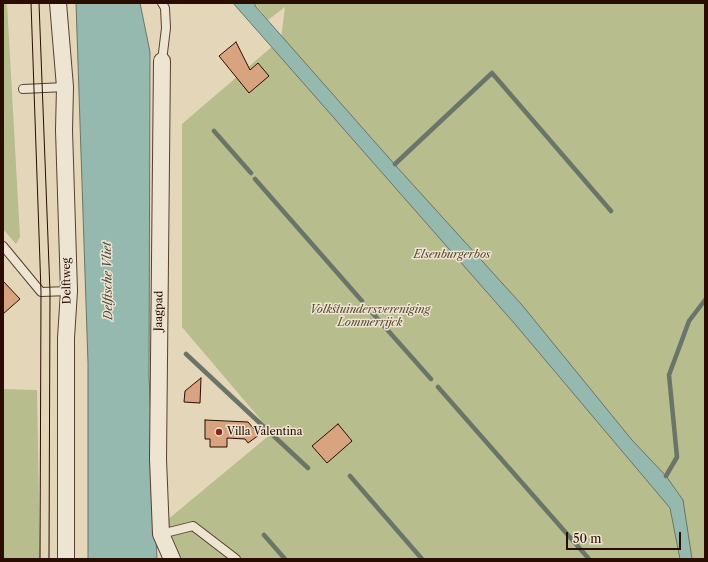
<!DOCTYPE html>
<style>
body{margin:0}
#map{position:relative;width:708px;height:562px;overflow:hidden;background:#e3d6b9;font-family:"Libre Caslon Text",serif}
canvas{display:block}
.frame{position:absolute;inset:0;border:4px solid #290d00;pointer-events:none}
.scale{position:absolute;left:566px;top:532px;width:115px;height:18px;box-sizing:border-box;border:2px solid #290d00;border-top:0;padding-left:5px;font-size:12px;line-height:14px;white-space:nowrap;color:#290d00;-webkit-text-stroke:3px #ede4d2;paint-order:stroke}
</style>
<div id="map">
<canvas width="708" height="562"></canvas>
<div class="frame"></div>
<div class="scale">50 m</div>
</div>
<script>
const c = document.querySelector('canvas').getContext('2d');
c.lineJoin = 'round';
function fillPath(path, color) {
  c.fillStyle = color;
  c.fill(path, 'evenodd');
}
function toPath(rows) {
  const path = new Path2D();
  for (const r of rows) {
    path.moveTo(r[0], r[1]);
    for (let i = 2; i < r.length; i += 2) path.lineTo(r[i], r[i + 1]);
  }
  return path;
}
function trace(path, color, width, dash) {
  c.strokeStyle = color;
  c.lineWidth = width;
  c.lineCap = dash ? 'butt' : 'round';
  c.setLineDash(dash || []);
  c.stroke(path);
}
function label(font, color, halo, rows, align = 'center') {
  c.font = font + ' "Libre Caslon Text",serif';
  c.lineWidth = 3;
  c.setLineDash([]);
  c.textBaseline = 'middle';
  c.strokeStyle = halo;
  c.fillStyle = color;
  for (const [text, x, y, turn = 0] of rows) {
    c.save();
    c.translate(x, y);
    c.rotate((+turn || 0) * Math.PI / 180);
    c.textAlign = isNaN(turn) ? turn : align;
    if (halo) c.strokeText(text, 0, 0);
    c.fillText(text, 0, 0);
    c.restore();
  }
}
fillPath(toPath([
 [3,3,7,3,20,237,16,244,3,229],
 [254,3,705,3,705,559,179,559,166,521,272,433,182,327,182,124,281,39,285,7,268,20],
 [3,389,37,390,40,559,3,559]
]), '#b7bd8c');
const water = toPath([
 [76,3,140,3,150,52,149,376,157,559,88,559,88,363,76,3],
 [233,3,254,3,256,7,396,166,522,305,632,440,666,476,683,500,692,559,680,559,670,508,514,323,233,3]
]);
fillPath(water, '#95b9ae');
trace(water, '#6a7468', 1);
trace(toPath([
 [214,131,251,173],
 [395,164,492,73,611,211],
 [255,179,362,301],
 [368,308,431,379],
 [186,354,308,468],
 [438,387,589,559],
 [350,476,422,559],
 [666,476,677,457,669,375,689,321,705,300],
 [264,535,285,559]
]), '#6a7468', 4.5);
const building = toPath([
 [236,42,250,70,258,63,269,76,249,93,219,56,236,42],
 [3,281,20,299,3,314,3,281],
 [201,378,200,403,184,402,185,391,201,378],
 [205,420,248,422,259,435,248,443,245,439,227,438,227,447,210,447,210,439,205,439,205,420],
 [338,424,352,441,327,463,312,446,338,424]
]);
fillPath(building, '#d7a47f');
trace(building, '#290d00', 1);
const lane = toPath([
 [162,61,166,28,165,8,162,3],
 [23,89,65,87],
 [3,246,41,292,69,291],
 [161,534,193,526,236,559]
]);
const street = toPath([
 [58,3,65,87,64,130,69,291,66,338,66,559],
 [162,61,158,459,161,534,172,559]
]);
trace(lane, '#583f2e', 10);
trace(street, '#583f2e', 18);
trace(lane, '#ede4d2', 8);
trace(street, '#ede4d2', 16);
trace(toPath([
 [31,3,41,292,40,559],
 [39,3,50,292,49,559]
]), '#290d00', 1);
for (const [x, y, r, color] of [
 [219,432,4,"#8f2418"]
]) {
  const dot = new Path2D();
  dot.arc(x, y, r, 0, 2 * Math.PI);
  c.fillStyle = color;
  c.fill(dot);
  trace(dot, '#ede4d2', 1.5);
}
label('italic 11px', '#5b4b31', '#ede4d2', [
 ["Elsenburgerbos",452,255],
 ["Volkstuindersvereniging",370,310],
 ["Lommerrijck",370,323]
]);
label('11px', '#290d00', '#ede4d2', [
 ["Delftweg",67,281,-91],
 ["Jaagpad",159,311,-89]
]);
label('11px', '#290d00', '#ede4d2', [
 ["Villa Valentina",227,432]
], 'left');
label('italic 12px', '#4f493d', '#ede4d2', [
 ["Delftsche Vliet",108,281,-91]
]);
</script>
